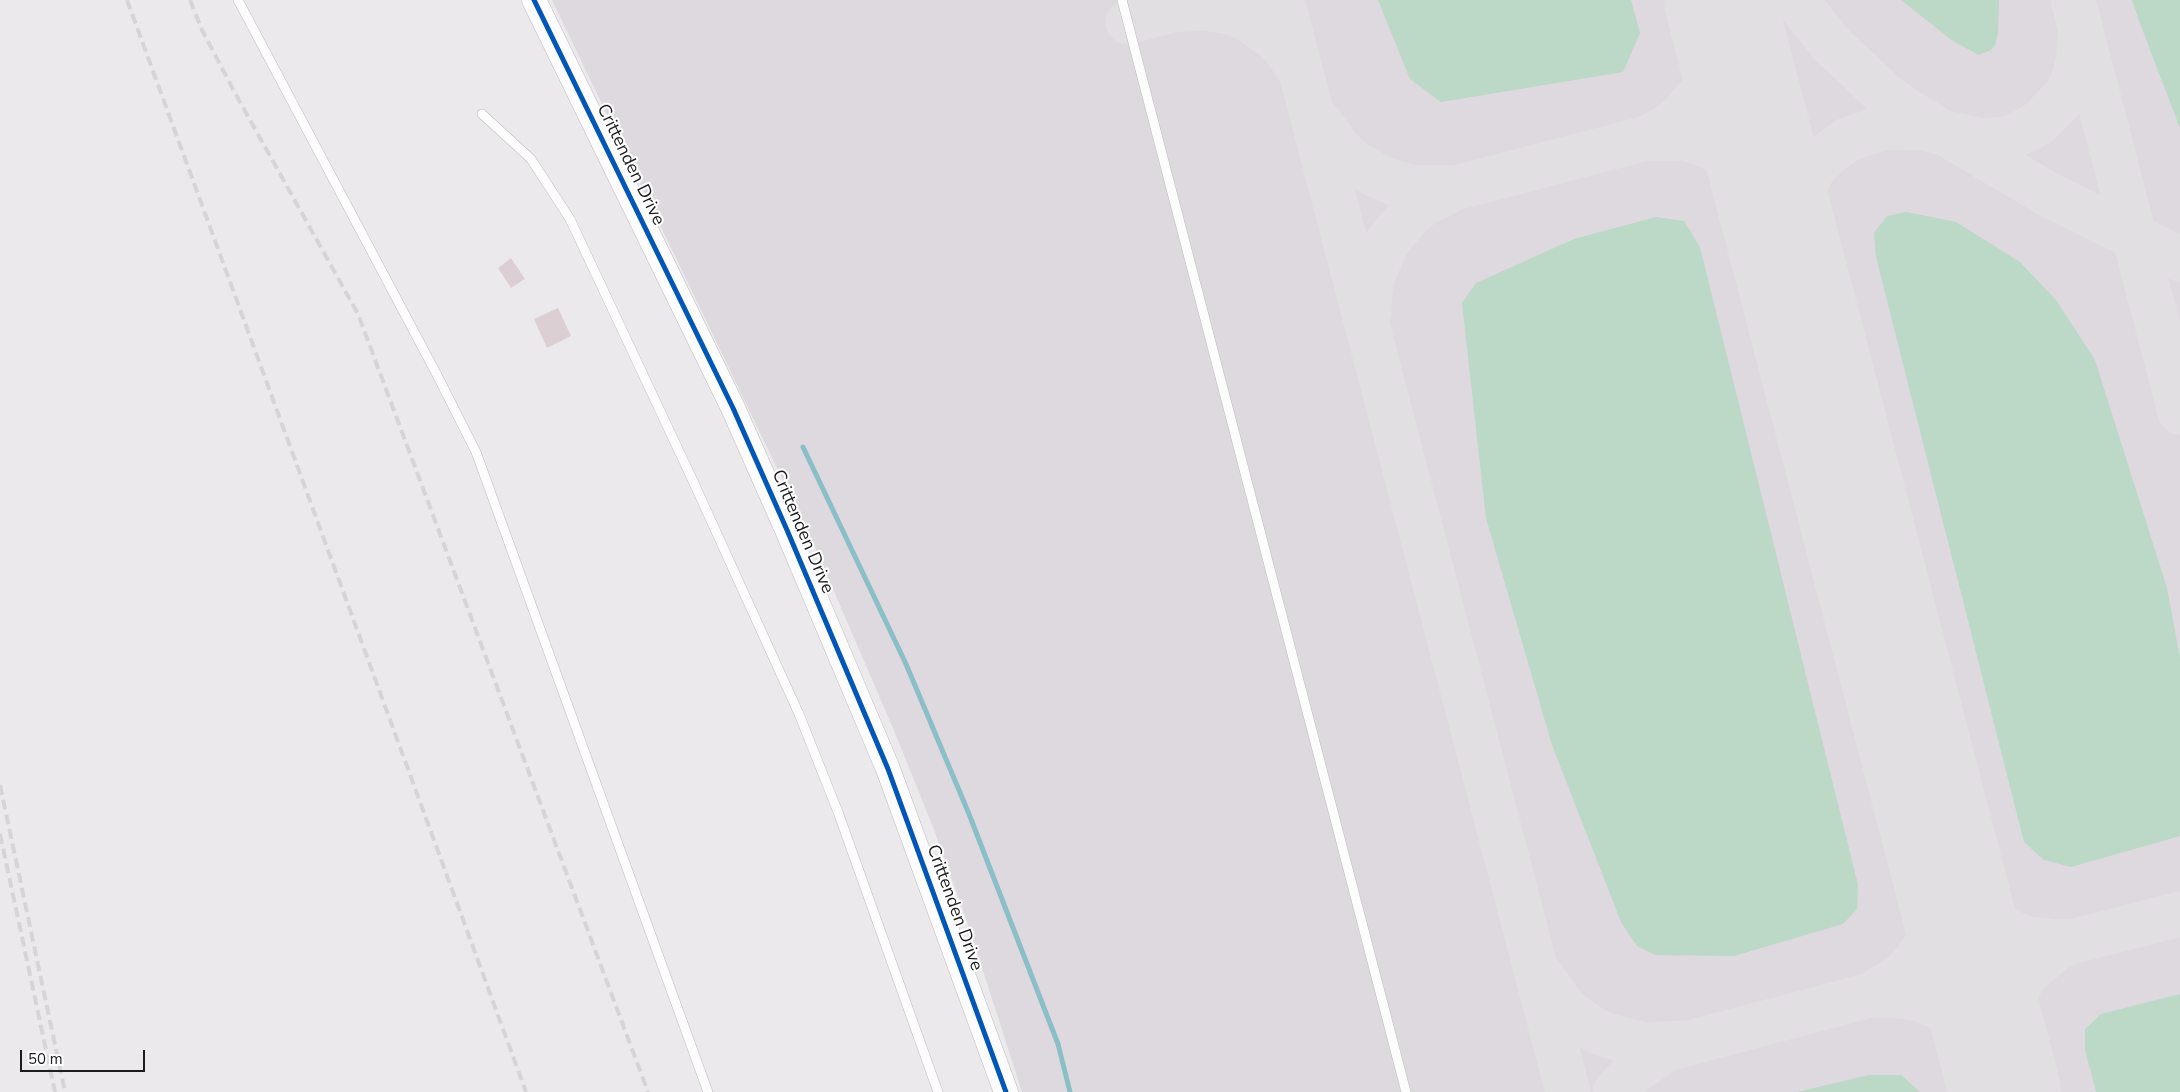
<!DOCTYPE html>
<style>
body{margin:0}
#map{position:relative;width:2180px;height:1092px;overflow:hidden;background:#ece9ec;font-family:"Nunito Sans",sans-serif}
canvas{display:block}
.scale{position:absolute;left:20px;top:1050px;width:125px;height:22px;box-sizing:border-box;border:2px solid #1c1b1d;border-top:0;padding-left:6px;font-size:15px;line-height:18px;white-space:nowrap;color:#1c1b1d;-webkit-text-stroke:4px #fff;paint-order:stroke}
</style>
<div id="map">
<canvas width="2180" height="1092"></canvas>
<div class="scale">50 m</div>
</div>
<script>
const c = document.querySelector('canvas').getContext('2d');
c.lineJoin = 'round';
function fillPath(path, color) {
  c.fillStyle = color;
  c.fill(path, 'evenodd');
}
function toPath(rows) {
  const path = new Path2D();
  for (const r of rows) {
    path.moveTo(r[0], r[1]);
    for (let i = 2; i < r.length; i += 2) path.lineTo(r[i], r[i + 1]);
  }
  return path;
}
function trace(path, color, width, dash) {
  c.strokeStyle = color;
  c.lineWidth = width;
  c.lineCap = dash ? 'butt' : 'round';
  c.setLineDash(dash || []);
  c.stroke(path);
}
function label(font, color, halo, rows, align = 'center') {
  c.font = font + ' "Nunito Sans",sans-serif';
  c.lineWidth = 4;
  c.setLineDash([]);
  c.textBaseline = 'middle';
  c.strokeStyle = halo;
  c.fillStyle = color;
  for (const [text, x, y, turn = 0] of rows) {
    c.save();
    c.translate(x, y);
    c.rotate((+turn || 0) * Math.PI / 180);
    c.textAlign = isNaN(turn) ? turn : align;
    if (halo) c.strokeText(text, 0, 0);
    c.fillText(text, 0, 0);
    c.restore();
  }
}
fillPath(toPath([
 [552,0,2180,0,2180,1092,1022,1092,967,921,933,827,895,733,815,547]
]), '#ded8df');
fillPath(toPath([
 [1378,0,1631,0,1640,33,1623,72,1441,102,1410,79],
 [1901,0,1999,0,1998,34,1995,45,1991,50,1979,55,1953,41],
 [2132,0,2180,0,2180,128,2141,26],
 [1906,212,1956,222,2020,262,2056,300,2095,360,2167,588,2180,658,2180,836,2071,867,2044,860,2024,842,1876,257,1874,233,1887,216],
 [1656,217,1684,221,1700,247,1858,885,1857,909,1843,924,1734,956,1655,955,1637,946,1621,922,1552,745,1486,518,1462,303,1476,283,1574,239],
 [2180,994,2180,1092,2096,1092,2085,1050,2085,1029,2101,1014],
 [1869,1075,1901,1075,1920,1092,1797,1092]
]), '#bcd8c6');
trace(toPath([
 [803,447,906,664,969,814,1058,1044,1070,1092]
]), '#8bbfc8', 5);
trace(toPath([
 [1282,0,1568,1092],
 [1796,0,1831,44,1884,94,1909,112,2049,195,2180,259],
 [2073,0,2180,412],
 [1173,10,1206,8,1229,12,1248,19,1277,40,1289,54,1298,69],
 [1128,22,1175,9,1196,0],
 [1319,121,1340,150,1356,164,1376,175,1394,183,1415,188,1455,188,1422,205,1408,217,1388,241,1374,272,1370,290,1369,313],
 [1647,138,1687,138,1709,146,1726,154,1741,166,1761,190,1781,233],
 [1455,188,1647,138,1666,128,1680,117,1704,90,1718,54,1722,27,1721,4],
 [1829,403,1789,245,1789,224,1796,198,1814,168,1828,154,1847,140,1884,127,1923,128,1982,141,2009,138,2027,130,2040,122,2066,95,2073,80,2078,63,2081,31],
 [1541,975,1565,1009,1591,1028,1606,1035,1645,1045,1683,1043],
 [1870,995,1901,976,1913,964,1933,936,1940,919,1942,903,1943,855,1953,880,1966,899,1982,915,2003,929,2024,938,2054,942,2071,942],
 [1996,1058,2001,1022,2007,1005,2027,973,2054,950,2071,942,2180,914],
 [1615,1092,1634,1071,1667,1049,1870,995,1894,995,1919,999,1942,1008,1963,1021,1981,1038,1996,1058]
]), '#e1dfe1', 45);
trace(toPath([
 [1720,0,2005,1092]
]), '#e1dfe1', 112);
fillPath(toPath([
 [511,258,525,279,511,288,498,268],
 [558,308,571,336,547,348,534,319]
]), '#dccfd4');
const service = toPath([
 [238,0,436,373,476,452,708,1092],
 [1122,0,1406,1092],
 [482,114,531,159,570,219,693,481,799,714,838,812,938,1092]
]);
const tertiary = toPath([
 [534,0,733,408,787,530,888,769,1006,1092]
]);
trace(service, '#bebcbe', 10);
trace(tertiary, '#bebcbe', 25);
trace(service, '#fcfcfc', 9);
trace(tertiary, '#fcfcfc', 24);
trace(toPath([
 [127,0,526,1092],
 [190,0,202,30,235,93,358,314,648,1092],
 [0,785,65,1092],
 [0,834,55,1092]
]), '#d6d5d6', 4, [10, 5]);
trace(toPath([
 [534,0,733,408,787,530,888,769,1006,1092]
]), '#0057b8', 5);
label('18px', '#1c1b1d', '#fff', [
 ["Crittenden Drive",630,165,64],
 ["Crittenden Drive",802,532,67],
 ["Crittenden Drive",954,908,70]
]);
</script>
